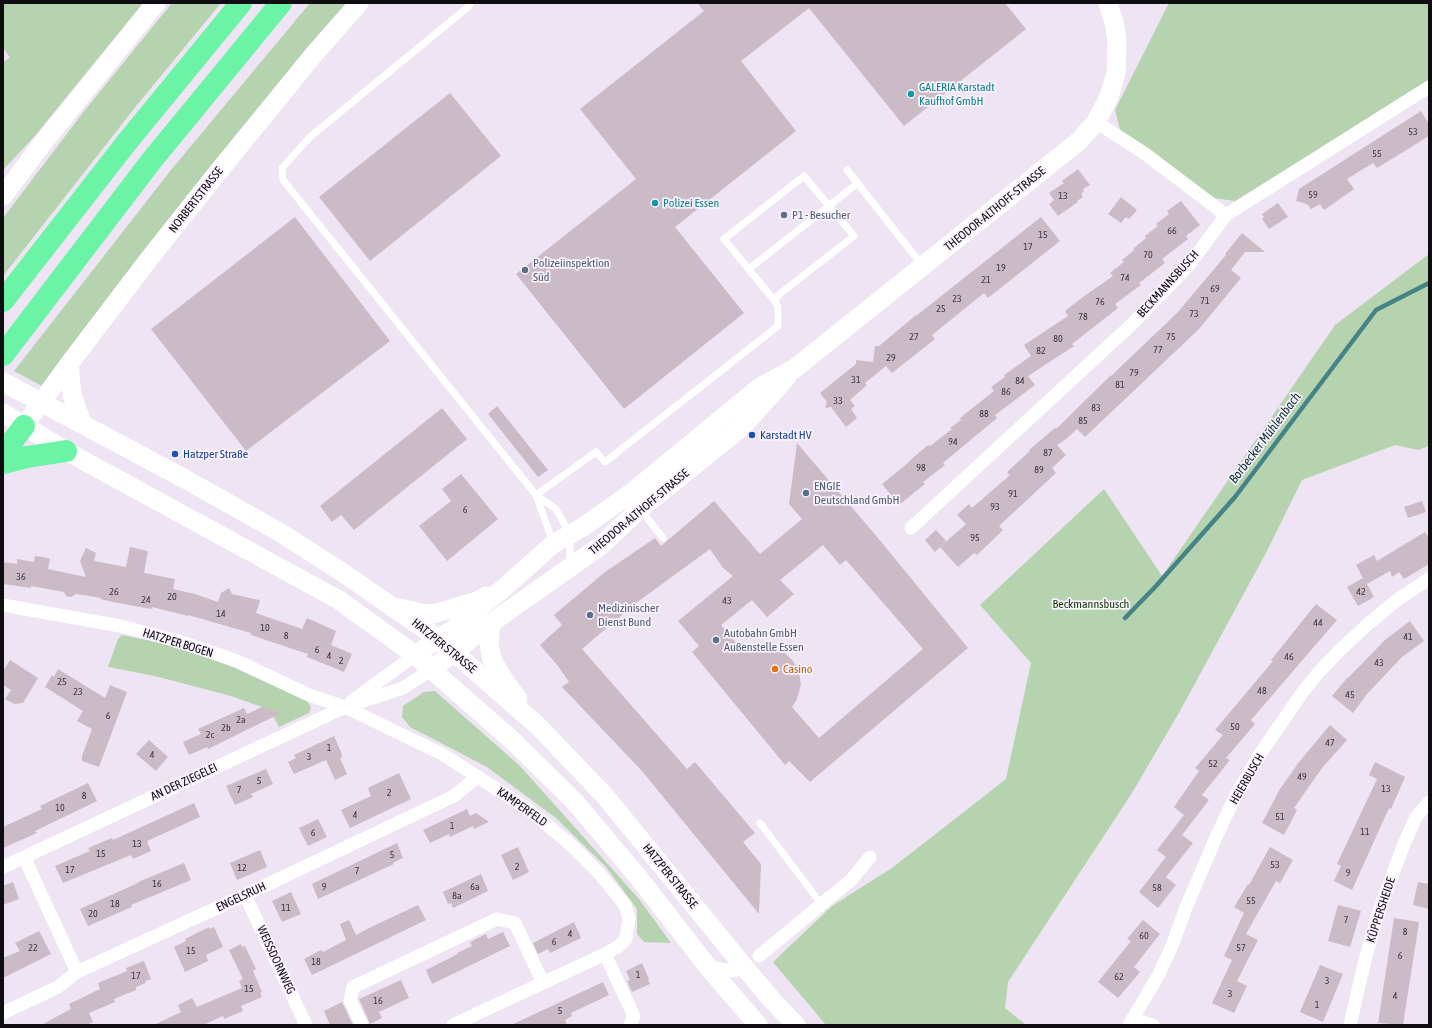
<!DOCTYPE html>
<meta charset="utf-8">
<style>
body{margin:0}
#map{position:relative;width:1432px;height:1028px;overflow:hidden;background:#eee4f3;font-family:"Asap Condensed",sans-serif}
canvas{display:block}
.frame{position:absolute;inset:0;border:4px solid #100d12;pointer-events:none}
</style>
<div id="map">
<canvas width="1432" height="1028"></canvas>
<div class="frame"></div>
</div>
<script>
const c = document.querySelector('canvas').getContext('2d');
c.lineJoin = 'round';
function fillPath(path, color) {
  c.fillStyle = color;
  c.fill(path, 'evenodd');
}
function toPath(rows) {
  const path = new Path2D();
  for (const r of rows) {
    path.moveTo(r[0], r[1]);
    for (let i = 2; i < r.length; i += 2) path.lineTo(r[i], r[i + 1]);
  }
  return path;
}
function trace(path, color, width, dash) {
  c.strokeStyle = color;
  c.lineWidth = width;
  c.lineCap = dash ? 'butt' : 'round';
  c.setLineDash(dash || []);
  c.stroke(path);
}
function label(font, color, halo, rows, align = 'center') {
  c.font = font + ' "Asap Condensed",sans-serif';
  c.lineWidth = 3.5;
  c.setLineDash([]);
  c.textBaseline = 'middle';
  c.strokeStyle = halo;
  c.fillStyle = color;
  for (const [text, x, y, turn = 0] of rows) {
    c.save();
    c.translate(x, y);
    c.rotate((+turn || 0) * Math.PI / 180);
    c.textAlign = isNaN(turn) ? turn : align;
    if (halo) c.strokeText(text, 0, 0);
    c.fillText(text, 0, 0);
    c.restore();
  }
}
fillPath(toPath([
 [3,3,143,3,33,138,3,170,3,62,10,58,3,47],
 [172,3,221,3,137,105,3,276,3,218,85,110],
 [310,3,348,3,42,386,14,371,171,170],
 [1169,3,1429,3,1429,81,1235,201,1213,198,1121,133,1115,110],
 [1429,254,1429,446,1418,450,1395,445,1302,480,1267,551,1180,711,1132,793,1008,982,1005,1008,1026,1025,826,1025,773,962,832,906,892,868,1006,779,1031,663,980,605,1104,489,1162,576,1335,325],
 [122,635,157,642,201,655,235,668,307,701,311,707,309,713,279,727,270,710,231,696,155,676,108,667,118,639],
 [435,691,520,766,639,899,671,943,644,942,637,934,637,909,606,867,556,818,487,767,410,727,402,717,403,706,424,692]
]), '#b6d3af');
trace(toPath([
 [1125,618,1156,586,1235,497,1376,310,1429,283]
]), '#458486', 4.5);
fillPath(toPath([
 [697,3,1005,3,1026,29,904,126,809,8,741,61,796,131,675,227,744,313,624,409,516,274,636,179,580,109,704,11],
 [450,93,501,156,370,261,319,197],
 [1421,111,1429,124,1429,136,1377,168,1373,163,1347,179,1354,189,1324,210,1320,204,1311,209,1307,204,1296,201,1299,189],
 [1078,169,1090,185,1083,189,1084,191,1081,194,1083,197,1077,201,1078,202,1058,216,1049,204,1054,200,1049,193,1064,183,1062,181],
 [1121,197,1137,210,1129,219,1126,217,1121,223,1108,214],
 [1181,201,1200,225,1186,236,1188,239,1162,259,1165,263,1139,283,1141,285,1115,304,1118,308,1072,344,1074,346,1028,376,1035,385,995,415,997,418,943,463,945,465,923,482,925,484,899,505,882,484,908,463,908,462,928,445,930,446,952,429,950,428,961,420,960,418,994,391,991,387,1005,377,1004,375,1031,356,1024,345,1068,316,1065,311,1083,297,1113,276,1110,273,1124,262,1122,260,1134,250,1133,249,1146,238,1145,236,1158,226,1156,224,1169,214,1167,211],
 [1278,203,1288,217,1269,229,1262,219,1264,217,1262,214],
 [295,217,390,341,246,451,151,329],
 [1041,217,1060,241,988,298,984,293,932,335,935,339,892,373,886,366,865,383,867,385,850,400,855,406,851,409,857,418,846,427,831,407,825,408,827,402,820,393,856,364,856,360,873,362,875,346,879,346,916,315,916,316],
 [1242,233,1265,252,1245,252,1231,270,1241,278,1199,329,1085,437,1077,429,1066,439,1057,445,1066,455,1052,468,1056,473,999,526,1003,530,977,555,974,553,958,567,940,547,966,524,957,515,969,504,972,508,1010,475,1007,472,1030,451,1029,450,1055,428,1056,429,1105,381,1111,375,1111,376,1177,313,1226,255,1225,254],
 [497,406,548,470,538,477,488,414],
 [442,408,467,439,354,530,341,515,332,522,320,506],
 [797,443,878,538,968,648,810,782,789,761,785,765,692,652,699,646,678,621,733,576,723,568,710,549,636,603,582,649,687,769,695,762,755,833,743,842,761,864,759,914,642,771,562,687,569,682,558,666,540,645,562,625,554,615,605,572,655,538,661,546,714,501,760,554,802,519,789,504],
 [823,545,840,565,846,560,923,649,819,738,792,707,797,699,801,684,798,668,793,661,784,652,769,646,752,648,744,652,721,625,752,600,767,617,794,594,780,580],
 [461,474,498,519,447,561,419,526,451,501,442,489],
 [1422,501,1426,512,1408,518,1404,507],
 [936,530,946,541,935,552,925,540],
 [1425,532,1429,538,1429,564,1404,579,1399,572,1392,577,1390,571,1367,584,1374,597,1358,606,1347,587,1363,578,1356,565,1374,555,1377,561],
 [130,547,148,551,144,573,175,579,173,589,195,594,218,602,221,593,229,588,232,594,259,600,260,601,256,613,302,629,307,618,336,631,331,645,352,654,344,672,307,657,308,654,251,635,251,633,188,615,188,616,152,607,151,609,113,602,100,599,101,598,76,594,71,597,66,596,64,592,31,586,31,588,3,584,3,562,17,564,17,559,34,562,35,556,43,557,50,559,48,569,86,577,80,561,86,548,96,553,94,561,126,567],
 [1316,604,1337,620,1251,720,1255,724,1226,758,1230,760,1202,795,1209,800,1182,835,1193,843,1166,877,1176,885,1158,908,1139,892,1166,857,1157,850,1184,815,1174,807,1199,771,1195,768,1223,735,1215,730,1273,661,1271,660],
 [1410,621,1424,641,1402,657,1367,694,1353,713,1332,696,1347,678,1348,678,1385,640],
 [10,660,38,678,23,703,14,704,5,699,11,690,3,685,3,671],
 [58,669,105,698,110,685,127,692,99,767,82,761,82,756,92,729,77,721,83,711,45,687,52,675,54,677],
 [262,707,281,713,208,749,207,747,189,755,183,742,201,734,198,729,244,708,247,714],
 [1330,725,1347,740,1322,768,1294,808,1297,810,1284,835,1262,823,1280,789,1299,762],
 [334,736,341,752,342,757,340,758,347,774,335,780,326,760,294,774,288,762,296,758,294,755],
 [149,740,168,757,156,771,136,754],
 [1375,762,1405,777,1391,809,1389,808,1352,890,1334,881,1341,866,1337,864,1377,779,1369,775],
 [266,769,273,784,251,794,253,797,235,805,226,786],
 [399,773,411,799,350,828,341,810,371,796,368,788],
 [88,783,97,801,35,831,37,833,3,848,3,827,42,809,40,806],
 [194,803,200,817,147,841,151,851,133,859,131,855,63,883,55,866,90,851,88,848,112,838,113,840],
 [467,809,470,816,476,813,489,822,474,829,473,826,450,837,449,834,430,843,423,830],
 [318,819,327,837,308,846,299,828],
 [397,843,403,858,393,863,394,864,318,899,312,884],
 [518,847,529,872,513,880,501,855],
 [1270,847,1293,860,1280,883,1276,881,1246,934,1258,940,1237,981,1247,986,1234,1013,1212,1003,1232,960,1224,956,1244,913,1234,907,1248,884,1249,885],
 [260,850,267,867,237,880,230,863],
 [184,863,191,880,131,905,132,907,88,926,80,909,138,883,138,882],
 [481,874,488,891,453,908,451,903,448,904,443,892],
 [13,882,19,899,3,905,3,886],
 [1418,882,1429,884,1429,909,1413,905],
 [291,892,301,914,282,922,272,901],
 [418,905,426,920,312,975,304,959,321,950,323,952,346,940,340,924,349,920,356,935,369,928],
 [1338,905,1361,911,1350,947,1328,941],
 [1394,918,1419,922,1403,1025,1378,1023],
 [1143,920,1160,934,1134,967,1140,972,1118,998,1098,982,1131,941,1127,939],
 [574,922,581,938,550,953,548,949,538,954,533,943],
 [209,927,210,929,214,927,223,947,206,955,208,961,185,972,174,947,186,941,185,939],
 [39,931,51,954,3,978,3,958,20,951,15,943],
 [503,932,510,946,432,984,426,970,458,954,457,953,472,946,470,942,486,934,488,939],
 [241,944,242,947,245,946,256,969,253,971,262,992,260,993,262,997,241,1006,243,1011,224,1019,223,1016,203,1025,154,1025,181,1012,178,1005,192,998,197,1007,242,988,239,981,243,979,229,950],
 [144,961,151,979,145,981,146,983,136,987,136,990,114,999,115,1002,89,1013,93,1022,86,1025,41,1025,71,1009,69,1004,100,989,98,983,127,971,126,968],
 [642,963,649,979,648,980,650,984,632,992,627,981,630,980,626,971],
 [1320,965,1343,974,1323,1022,1300,1012],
 [401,980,409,998,379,1012,382,1018,370,1024,359,999],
 [603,982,609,995,571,1013,572,1016,565,1020,567,1025,511,1025],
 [342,1002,353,1025,330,1025,324,1011]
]), '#cbbbc6');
trace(toPath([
 [471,3,468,7,310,137,282,168,283,180,536,495,556,509,570,534,570,564],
 [847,170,922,265],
 [804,176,854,236,781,293,774,300,724,239,804,176],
 [749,269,858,183],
 [536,495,596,452,605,462,778,326,778,307,774,300],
 [536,495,553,542],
 [640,509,663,538],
 [760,823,822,905]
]), '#fff', 7);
trace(toPath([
 [1096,122,1144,153,1226,215],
 [911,528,1131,325,1190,264,1226,215,1429,87],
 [3,605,120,626,178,641,237,661,309,695,345,707,442,754,528,809,570,844,598,872,625,905,629,918,626,939,619,946,605,954,453,1025],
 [352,701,415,655],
 [24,857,77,972],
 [3,867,345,707,403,688,432,669],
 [245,895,306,1025],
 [605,954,634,1016,630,1025],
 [759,956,851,880,870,857],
 [708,967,733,971,745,968],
 [3,1013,58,987,77,972,245,895,454,796,477,777],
 [1132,1019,1153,1025],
 [362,1025,350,1000,353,987,497,919,515,923,543,983],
 [1129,1025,1158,976,1172,946,1185,910,1217,835,1236,795,1260,754,1302,693,1318,673,1341,649,1367,625,1397,600,1429,579],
 [1350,1025,1365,960,1378,914,1404,844,1416,817,1429,802]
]), '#fff', 13);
trace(toPath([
 [3,196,42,144,156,3],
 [69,364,72,395,82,423],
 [3,382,185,479,281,533,342,572,440,640,538,726,605,796,745,968,772,1000,796,1025],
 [3,413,66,451,339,600,415,655,513,741,575,802,639,878,708,967,758,1025],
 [24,426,69,364,149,259,218,172,315,53,359,3],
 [400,608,421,613,433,614,477,601,486,596],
 [491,623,489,644,492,660,506,683,518,699],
 [415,655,456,627,505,587,553,544,583,527,631,493,760,387,794,369,1079,141,1096,122,1109,97,1116,73,1117,44,1115,26,1108,3],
 [432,669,491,623,599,547,640,509,743,426,787,377]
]), '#fff', 19);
trace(toPath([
 [3,301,127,142,241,3],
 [3,355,152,160,281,3],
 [3,454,24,426],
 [3,463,27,457,66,451]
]), '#6bf4a5', 22);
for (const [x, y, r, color] of [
 [911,94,4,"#0f9aa8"],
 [655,203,4,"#0f9aa8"],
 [784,215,4,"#5c6f8a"],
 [525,270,4,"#5c6f8a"],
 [752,435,4,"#1a4fb4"],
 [175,454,4,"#1a4fb4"],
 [806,493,4,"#5c6f8a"],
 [590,615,4,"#5c6f8a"],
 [716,640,4,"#5c6f8a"],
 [775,669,4,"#e8710a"]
]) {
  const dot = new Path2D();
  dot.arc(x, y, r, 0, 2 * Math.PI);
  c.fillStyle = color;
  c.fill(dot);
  trace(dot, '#faf2fe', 1.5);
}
label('10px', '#3f383f', null, [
 ["53",1413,132],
 ["55",1377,154],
 ["59",1313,195],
 ["13",1063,196],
 ["66",1172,231],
 ["15",1043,235],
 ["17",1028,247],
 ["70",1148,255],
 ["19",1001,268],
 ["74",1125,278],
 ["21",986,280],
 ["69",1215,289],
 ["23",957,299],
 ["71",1205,301],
 ["76",1100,302],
 ["25",941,309],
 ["73",1194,314],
 ["78",1083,317],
 ["27",914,337],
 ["75",1171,337],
 ["80",1058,339],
 ["77",1158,350],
 ["82",1041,351],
 ["29",891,358],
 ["79",1134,373],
 ["31",856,380],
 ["84",1020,381],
 ["81",1120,385],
 ["86",1006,392],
 ["33",838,401],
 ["83",1096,408],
 ["88",984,414],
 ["85",1083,421],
 ["94",953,442],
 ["87",1048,453],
 ["98",921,468],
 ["89",1039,470],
 ["91",1013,494],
 ["93",995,507],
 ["6",465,510],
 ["95",975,538],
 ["36",21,577],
 ["26",114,592],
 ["42",1361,592],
 ["20",172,597],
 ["24",146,600],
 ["43",727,601],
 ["14",221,614],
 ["44",1318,623],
 ["10",265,628],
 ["8",286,636],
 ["41",1408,637],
 ["6",317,650],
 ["4",329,656],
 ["46",1289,657],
 ["2",341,661],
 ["43",1379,663],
 ["25",62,682],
 ["48",1262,691],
 ["23",78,692],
 ["45",1350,695],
 ["6",108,716],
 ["2a",241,720],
 ["50",1235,727],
 ["2b",226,728],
 ["2c",210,735],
 ["47",1330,743],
 ["1",329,748],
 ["4",152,755],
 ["3",309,757],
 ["52",1213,764],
 ["49",1302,777],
 ["5",259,781],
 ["13",1386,789],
 ["7",239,790],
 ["2",389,793],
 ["8",84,796],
 ["10",60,808],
 ["4",355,815],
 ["51",1280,817],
 ["1",452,826],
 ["11",1365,832],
 ["6",313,833],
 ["13",137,844],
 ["15",101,854],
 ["5",392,855],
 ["53",1275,865],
 ["2",517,867],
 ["12",242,868],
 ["17",70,870],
 ["7",357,871],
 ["9",1348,873],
 ["16",157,884],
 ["9",324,887],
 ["6a",475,887],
 ["58",1157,888],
 ["8a",457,896],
 ["55",1251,901],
 ["18",115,904],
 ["11",286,908],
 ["20",93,914],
 ["7",1346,920],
 ["8",1405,932],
 ["4",570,934],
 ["60",1144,936],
 ["6",554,942],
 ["22",33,948],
 ["57",1241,948],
 ["15",191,951],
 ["6",1400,956],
 ["18",316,962],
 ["1",638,975],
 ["17",136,976],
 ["62",1119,977],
 ["3",1327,981],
 ["15",249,989],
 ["3",1230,994],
 ["4",1395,996],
 ["16",378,1001],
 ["1",1317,1005],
 ["5",560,1011]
]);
label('12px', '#0d838f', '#faf2fe', [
 ["GALERIA Karstadt",919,87],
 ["Kaufhof GmbH",919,101],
 ["Polizei Essen",663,203]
], 'left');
label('12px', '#100d12', '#faf2fe', [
 ["NORBERTSTRASSE",196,200,-52],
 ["THEODOR-ALTHOFF-STRASSE",995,209,-39],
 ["BECKMANNSBUSCH",1168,284,-48],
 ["THEODOR-ALTHOFF-STRASSE",639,512,-40],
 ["HATZPER BOGEN",178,643,17],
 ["HATZPER STRASSE",444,646,39],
 ["HEIERBUSCH",1247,779,-60],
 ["AN DER ZIEGELEI",184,782,-25],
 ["KAMPERFELD",522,807,35],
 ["HATZPER STRASSE",670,876,51],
 ["ENGELSRUH",241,897,-25],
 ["KÜPPERSHEIDE",1381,910,-72],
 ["WEISSDORNWEG",276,960,65]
]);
label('12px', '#4e5e75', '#faf2fe', [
 ["P1 - Besucher",792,215],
 ["Polizeiinspektion",533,263],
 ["Süd",533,277],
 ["ENGIE",814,486],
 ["Deutschland GmbH",814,500],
 ["Medizinischer",598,608],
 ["Dienst Bund",598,622],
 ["Autobahn GmbH",724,633],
 ["Außenstelle Essen",724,647]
], 'left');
label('12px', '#164399', '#faf2fe', [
 ["Karstadt HV",760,435],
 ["Hatzper Straße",183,454]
], 'left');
label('12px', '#0f3903', '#faf2fe', [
 ["Beckmannsbusch",1091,604]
]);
label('12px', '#c56008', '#faf2fe', [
 ["Casino",783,669]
], 'left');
label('italic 13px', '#043333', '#faf2fe', [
 ["Borbecker Mühlenbach",1265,438,-53]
]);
</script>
